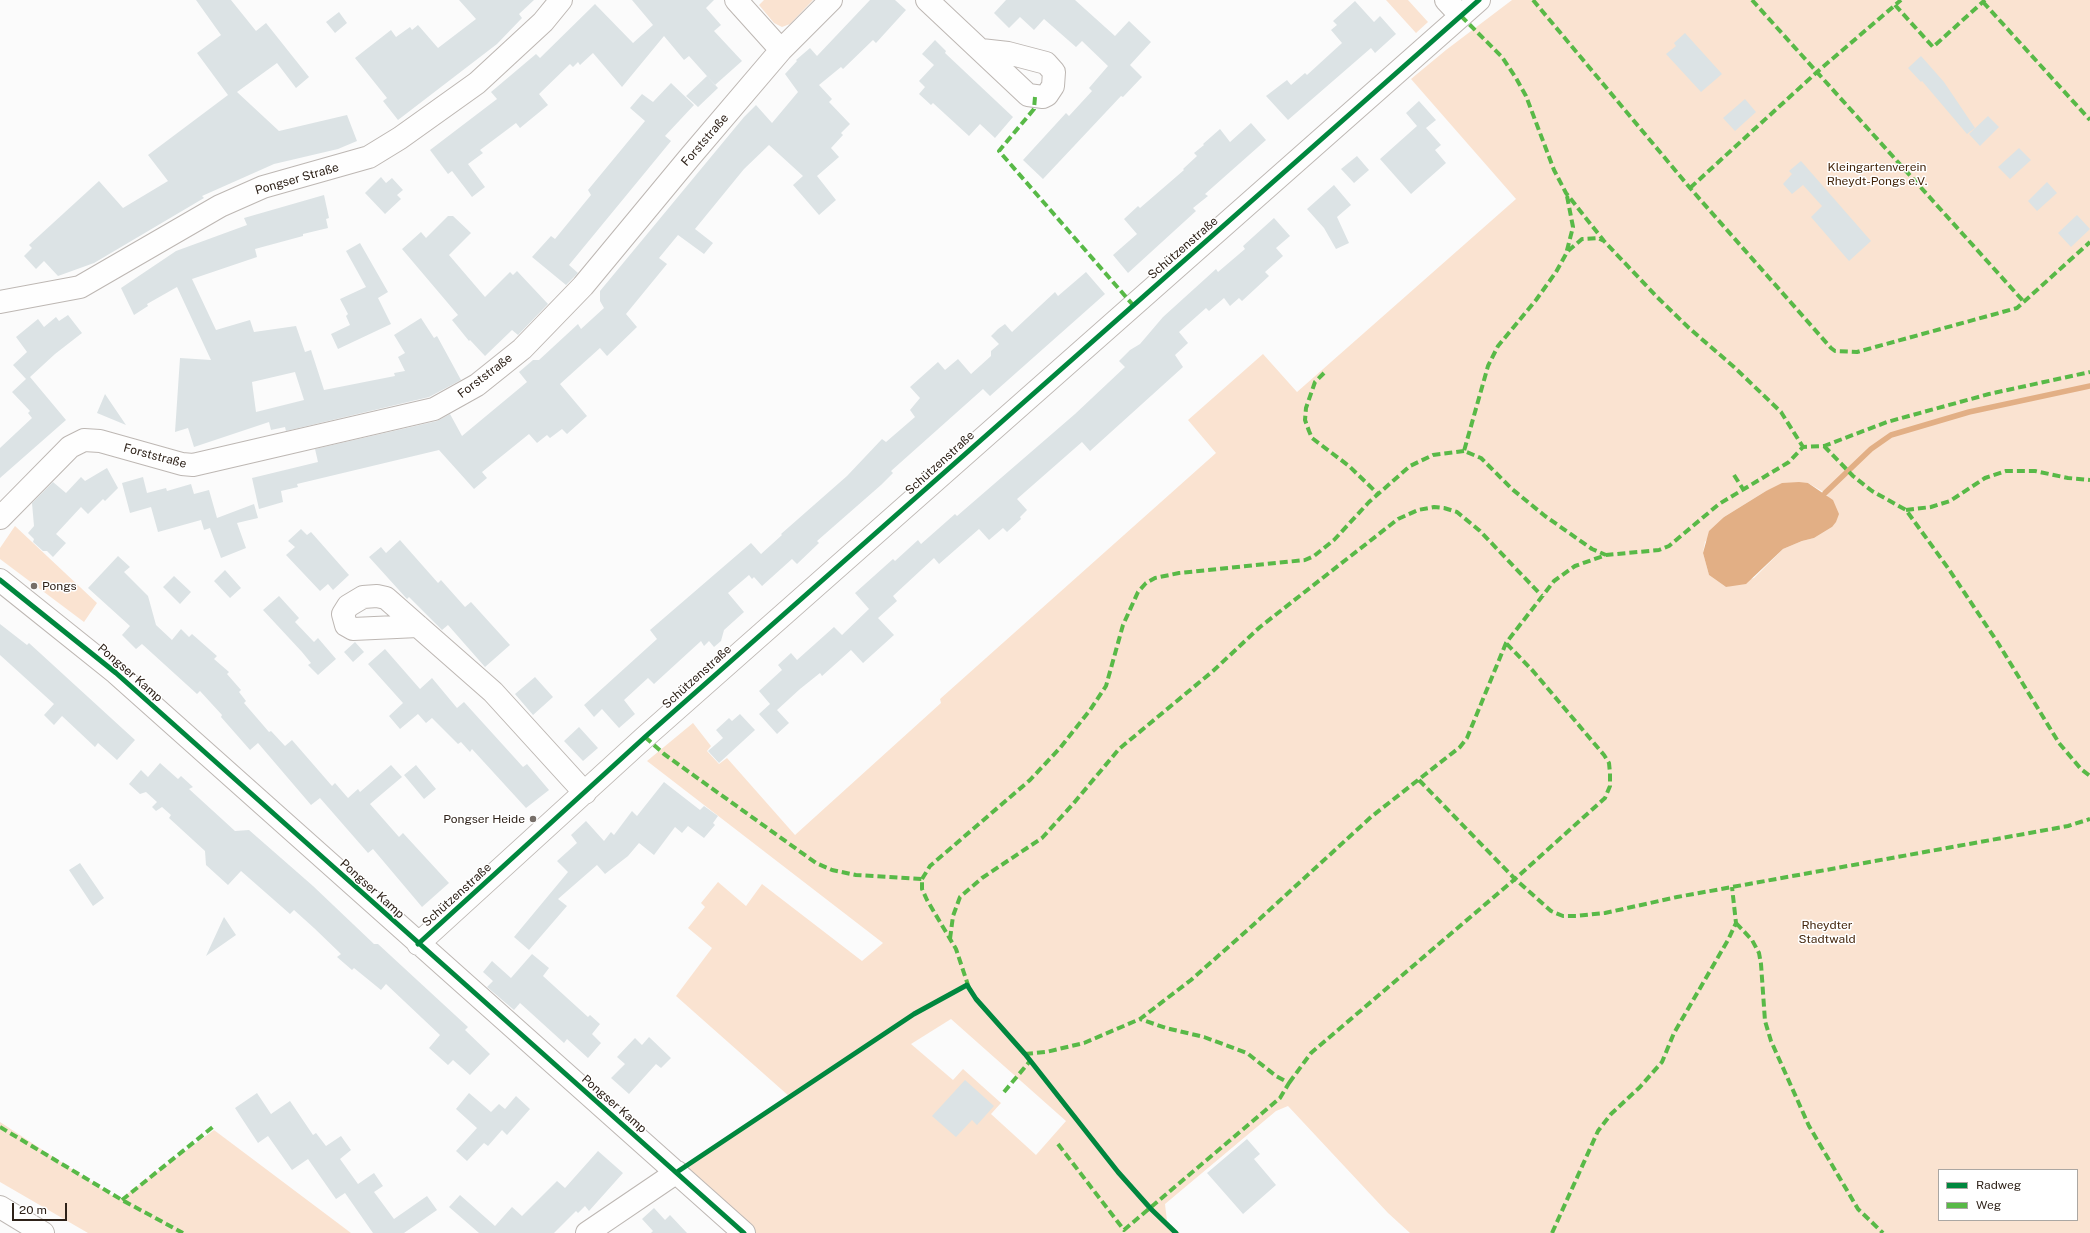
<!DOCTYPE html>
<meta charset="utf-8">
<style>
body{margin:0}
#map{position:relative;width:2090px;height:1233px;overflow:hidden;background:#fbfbfb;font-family:"Public Sans",sans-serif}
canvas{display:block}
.legend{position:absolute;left:1938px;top:1169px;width:140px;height:52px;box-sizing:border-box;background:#fff;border:1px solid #aba7a3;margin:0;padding:5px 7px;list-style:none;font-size:12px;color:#2e2219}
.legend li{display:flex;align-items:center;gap:8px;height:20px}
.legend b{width:20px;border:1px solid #aba7a3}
.scale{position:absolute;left:12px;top:1203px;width:55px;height:18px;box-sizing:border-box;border:2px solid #2e2219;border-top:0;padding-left:5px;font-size:12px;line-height:14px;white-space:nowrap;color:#2e2219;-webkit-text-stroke:3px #fff;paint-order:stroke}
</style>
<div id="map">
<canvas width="2090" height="1233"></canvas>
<ul class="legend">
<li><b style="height:5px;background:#00873e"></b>Radweg</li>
<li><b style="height:5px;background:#58b947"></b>Weg</li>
</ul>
<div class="scale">20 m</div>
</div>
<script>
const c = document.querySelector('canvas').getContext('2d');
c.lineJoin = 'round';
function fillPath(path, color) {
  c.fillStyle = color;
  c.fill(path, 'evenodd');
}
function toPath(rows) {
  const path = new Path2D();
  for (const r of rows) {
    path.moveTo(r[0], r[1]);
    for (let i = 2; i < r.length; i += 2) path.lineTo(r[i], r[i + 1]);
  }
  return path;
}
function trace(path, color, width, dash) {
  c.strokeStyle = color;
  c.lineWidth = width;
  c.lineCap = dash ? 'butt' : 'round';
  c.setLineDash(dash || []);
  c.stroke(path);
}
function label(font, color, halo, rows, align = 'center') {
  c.font = font + ' "Public Sans",sans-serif';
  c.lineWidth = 3;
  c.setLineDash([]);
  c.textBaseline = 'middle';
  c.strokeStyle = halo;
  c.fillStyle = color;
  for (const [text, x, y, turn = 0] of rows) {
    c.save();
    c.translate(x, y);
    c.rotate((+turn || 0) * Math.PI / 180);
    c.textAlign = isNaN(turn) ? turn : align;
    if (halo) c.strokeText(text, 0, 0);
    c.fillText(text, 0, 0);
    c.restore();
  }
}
fillPath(toPath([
 [764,0,813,0,790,24,782,27,774,23,759,5],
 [1386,0,1408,0,1428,22,1416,33],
 [1512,0,2090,0,2090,1233,1410,1233,1388,1213,1288,1106,1276,1111,1165,1204,1167,1221,1180,1233,727,1233,677,1172,790,1097,676,996,712,948,688,928,705,907,701,903,718,882,746,906,762,884,862,961,883,943,647,761,693,723,711,746,707,751,719,764,727,758,795,835,941,703,940,699,1216,453,1188,420,1263,354,1297,392,1516,199,1411,79,1446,50],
 [1808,483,1827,494,1832,527,1814,538,1802,541,1783,549,1754,578,1726,587,1709,575,1703,553,1705,542,1724,517,1766,491],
 [951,1019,1066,1121,1036,1155,991,1114,1001,1103,963,1069,953,1080,911,1044],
 [1939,1170,2077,1170,2077,1220,1939,1220],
 [15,526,97,603,84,622,0,559,0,548],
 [0,1122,119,1200,214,1130,351,1233,88,1233,0,1182]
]), '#fae3d1');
fillPath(toPath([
 [1799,482,1808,483,1833,500,1839,514,1836,522,1832,527,1814,538,1802,541,1783,549,1746,584,1726,587,1709,575,1703,553,1709,531,1724,517,1766,491,1782,483]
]), '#e2af85');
trace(toPath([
 [1825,493,1871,449,1891,435,1969,412,2090,386]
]), '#e2af85', 5.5);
fillPath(toPath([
 [196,0,231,0,256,31,266,23,309,77,296,88,277,63,237,92,279,131,347,115,357,141,338,149,274,164,202,196,204,198,94,263,58,276,44,261,36,269,24,256,32,248,29,245,99,181,123,208,168,181,148,155,228,95,197,53,221,35],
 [459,0,534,0,519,14,522,18,497,44,398,120,383,101,387,98,355,58,391,30,396,37,410,27,412,30,418,25,438,48,476,19],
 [632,0,714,0,706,8,721,25,714,31,742,61,715,85,689,56,684,60,664,36,622,87,593,53,580,65,578,62,573,67,570,64,539,94,548,105,520,128,516,123,480,150,483,153,468,164,485,187,472,197,452,171,448,174,430,150,497,99,491,92,536,54,540,58,595,4,633,43,653,25],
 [870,0,895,0,906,10,876,43,873,40,843,69,841,67,819,85,832,99,829,102,850,124,841,133,843,135,831,148,839,157,817,176,836,200,819,215,793,185,803,176,769,145,744,169,695,229,713,243,704,254,678,235,659,258,667,264,626,314,637,327,607,356,600,348,560,384,587,416,567,434,562,429,550,438,547,435,537,443,529,434,482,472,487,478,474,489,439,450,297,484,298,487,281,491,283,502,259,509,252,478,318,462,315,449,437,421,450,414,462,436,527,382,519,372,533,360,539,360,578,324,581,329,604,308,600,301,600,291,744,117,756,105,772,123,798,92,785,74,797,61,796,60,810,48,817,56],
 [1006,0,1075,0,1115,36,1129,21,1151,42,1130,65,1142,77,1123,97,1121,96,1043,179,1023,160,1066,113,1069,116,1092,91,1089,88,1108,66,1082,41,1076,47,1044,19,1034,30,1020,17,1009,28,994,13],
 [1355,1,1374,22,1380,16,1396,34,1375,53,1371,48,1288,120,1266,96,1287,80,1291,85,1305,73,1307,75,1342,43,1331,30,1337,25,1333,21],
 [339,12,347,23,335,33,326,22],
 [1685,33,1722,74,1701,92,1666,54,1676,46,1674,43],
 [935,40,946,51,945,53,1013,117,995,138,980,124,969,136,933,103,931,105,919,94,925,87,919,81,934,65,922,54],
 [1921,56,1944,82,1975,128,1967,134,1922,81,1921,82,1908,68],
 [707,76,718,88,698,107,686,96],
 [671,83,694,105,665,136,671,141,569,265,578,273,566,285,532,257,551,236,555,239,591,195,588,190,645,121,630,108,642,94,653,102],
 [1745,99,1756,112,1735,131,1723,118],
 [1419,101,1436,120,1426,128,1441,145,1435,150,1446,163,1411,194,1380,159,1417,126,1406,113],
 [1988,116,1999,127,1980,146,1969,134],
 [1251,123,1266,140,1205,194,1208,196,1193,208,1196,211,1128,273,1113,255,1137,234,1124,219,1138,206,1140,208,1184,170,1183,169,1197,156,1194,153,1204,145,1203,144,1220,129,1230,142],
 [2019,148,2031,160,2010,179,1998,167],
 [1357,156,1369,170,1354,183,1341,169],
 [1801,161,1871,241,1849,261,1811,217,1822,206,1803,185,1792,194,1783,184,1792,174,1789,171],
 [381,177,386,183,392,178,403,190,397,195,401,199,385,214,365,193],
 [2047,182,2057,193,2037,211,2028,201],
 [1334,185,1351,205,1337,217,1349,243,1336,249,1324,228,1307,209],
 [324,195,329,218,326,219,328,228,303,234,303,236,255,249,257,257,192,279,216,330,250,320,254,332,296,326,305,352,311,350,324,390,395,376,394,373,405,371,398,357,405,353,394,335,421,318,434,338,437,336,461,380,429,397,286,431,285,427,271,430,269,422,194,447,188,428,175,432,180,358,211,360,177,287,147,304,148,306,134,315,121,288,176,251,247,225,244,218],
 [295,372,304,400,256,412,252,382],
 [2077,215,2090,229,2071,247,2058,233],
 [448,216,453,216,471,233,449,255,485,297,510,272,513,275,517,271,548,304,518,335,512,330,485,356,470,340,469,341,452,320,458,315,402,249,421,232,426,238],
 [1274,218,1290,236,1276,248,1283,256,1265,272,1269,276,1242,301,1239,298,1230,306,1224,298,1209,311,1206,308,1179,332,1188,343,1175,355,1183,367,1090,451,1082,442,1017,499,1027,510,1020,517,1021,519,1007,532,1003,528,989,540,979,529,939,564,934,558,893,596,897,601,878,618,894,635,863,663,851,650,822,676,820,673,800,689,777,710,789,723,777,734,759,714,770,704,759,691,782,670,778,665,791,653,797,660,834,627,842,635,869,609,855,593,893,559,895,561,918,540,921,544,955,514,957,516,1075,414,1125,367,1119,361,1130,350,1140,344,1163,317,1216,269,1218,272,1245,249,1243,246],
 [360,243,388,292,378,298,391,324,338,349,331,334,350,325,346,316,348,314,340,299,366,287,346,251],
 [1086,272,1105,294,990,396,983,389,891,471,893,473,881,485,817,541,819,543,797,564,792,559,762,586,754,577,752,579,749,575,728,593,744,612,724,630,721,641,714,647,709,641,704,646,701,641,654,684,648,678,624,700,635,714,619,728,602,709,594,717,584,705,657,639,650,630,751,543,761,554,782,535,781,534,847,476,882,439,886,442,915,417,910,410,920,398,910,387,938,362,945,370,958,359,971,374,991,356,991,351,999,344,991,336,998,329,1005,324,1012,332,1055,292,1058,296],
 [68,315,82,333,55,354,30,377,66,420,0,478,0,448,32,418,28,413,30,411,12,392,26,379,13,365,27,352,16,337,38,319,44,327,56,317,59,321],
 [105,394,126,425,97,413],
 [107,468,118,488,105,501,103,499,88,514,81,507,56,534,66,543,53,557,47,551,43,551,33,542,34,539,28,533,34,526,32,503,53,482,66,493,81,477,85,481],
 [143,477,147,493,166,488,167,491,191,484,194,494,209,490,217,518,254,504,258,518,237,523,246,548,221,558,210,528,204,530,201,520,158,532,151,507,130,513,122,483],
 [301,529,307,535,311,532,349,575,333,590,328,584,320,591,286,555,295,547,288,541],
 [400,540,438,583,441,580,465,607,471,602,510,645,485,667,448,625,442,630,409,597,407,599,369,557,381,547,386,553],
 [118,556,130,567,124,572,148,596,156,625,172,640,181,629,189,637,192,634,217,656,214,659,229,672,227,674,241,690,239,692,246,701,244,703,269,732,271,731,285,746,292,740,332,786,335,783,348,798,358,789,360,792,391,765,402,777,370,804,399,837,403,833,449,883,422,907,373,849,368,853,320,798,311,805,258,743,250,750,221,717,222,715,200,691,197,694,142,644,136,649,122,635,130,626,88,588],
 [225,570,241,588,230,598,214,581],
 [174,576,191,592,180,604,163,587],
 [279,596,299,618,295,622,314,642,318,638,336,659,318,675,308,665,311,663,302,652,263,610],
 [0,624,27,645,29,643,135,740,117,760,98,743,95,747,62,716,54,725,44,715,54,704,0,655],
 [355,642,364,652,353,662,344,652],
 [385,649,420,689,432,678,457,708,464,702,523,767,527,764,549,790,526,808,472,749,470,752,461,742,458,744,432,718,426,723,418,714,400,729,389,716,403,703,368,664],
 [535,677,553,697,533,715,515,694],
 [740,714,755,730,719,763,708,751,723,738,716,730,729,718,732,721],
 [579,727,598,748,583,761,564,741],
 [160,763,178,779,181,776,193,787,189,789,235,831,249,830,313,886,374,944,378,944,468,1027,465,1030,490,1054,470,1075,453,1060,448,1065,429,1048,440,1035,386,984,381,990,354,968,352,970,337,957,341,954,314,928,294,910,290,914,241,871,228,885,206,865,205,851,169,818,171,815,162,807,156,811,152,807,157,802,146,792,140,794,129,784,141,770,148,777],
 [416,765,436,789,424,799,404,775],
 [664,782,700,810,704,806,718,816,713,823,715,825,704,838,688,826,682,833,675,827,654,855,639,843,628,856,605,874,597,865,558,899,567,906,529,950,514,937,568,872,557,861,577,843,571,835,586,821,604,841,611,832,614,835,632,811,637,816],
 [80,863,104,898,93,906,69,870],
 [224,917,236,935,206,956],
 [532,954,549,968,543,976,588,1017,590,1015,600,1024,592,1034,601,1043,588,1058,567,1039,564,1043,520,1003,514,1010,487,987,493,981,483,972,492,961,511,978],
 [649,1037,671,1058,661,1068,656,1064,629,1094,611,1078,625,1064,617,1057,635,1038,642,1045],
 [965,1080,994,1106,977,1125,972,1120,956,1137,932,1116],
 [257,1093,271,1114,290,1101,313,1135,316,1133,326,1146,341,1136,351,1150,340,1159,358,1184,374,1173,383,1186,374,1192,394,1219,427,1196,437,1210,404,1233,373,1233,345,1193,336,1199,308,1159,292,1170,268,1136,258,1143,235,1108],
 [469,1093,491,1112,499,1104,505,1109,516,1096,530,1109,507,1135,502,1130,488,1146,484,1143,467,1161,456,1151,477,1128,456,1109],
 [1247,1139,1260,1154,1254,1159,1276,1185,1243,1214,1207,1173],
 [598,1151,623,1173,589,1211,585,1206,578,1213,576,1211,554,1233,479,1233,449,1207,460,1195,495,1226,512,1207,522,1216,557,1181,565,1188],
 [654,1208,665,1220,670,1215,687,1233,651,1233,653,1231,642,1219]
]), '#dce3e5');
const minor = toPath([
 [736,0,781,50],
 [927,0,1028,95,1043,97,1047,95,1053,86,1054,72,1046,63,1008,53,981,50],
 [1446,0,1461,16],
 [0,302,80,287,220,206,263,187,369,157,400,138,477,83,543,22,561,0],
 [0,518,70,447,84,440,100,441,182,464,193,465,434,409,477,385,522,349,583,286,689,158,781,50,831,0],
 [0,580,116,673,744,1233],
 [418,626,353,629,346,625,343,614,348,606,363,597,377,596,386,598,493,692,585,793],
 [418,944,645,737,1479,0],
 [587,1233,677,1172]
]);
const highway = toPath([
 [0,1207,43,1233]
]);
trace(minor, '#bdb7b3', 24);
trace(highway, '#bdb7b3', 24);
trace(minor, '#fefefe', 22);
trace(highway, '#fefefe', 22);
trace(toPath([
 [1533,0,1690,188,1831,348,1835,351,1857,352,2017,308,2090,242],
 [1752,0,2024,302],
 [1983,2,2090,120],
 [1895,5,1933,47,1985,0],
 [1461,16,1502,57,1516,78,1526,96,1554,170,1566,193,1604,241,1657,297,1689,328,1734,367,1781,412,1803,447],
 [1035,97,1034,109,999,151,1133,305],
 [1690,188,1817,72,1901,0],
 [1567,196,1573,227,1566,254,1556,272,1536,300,1498,346,1488,366,1464,451,1481,458,1512,489,1545,516,1592,549,1606,555],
 [1568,251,1582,239,1598,238,1604,241],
 [1324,373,1315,382,1306,408,1305,420,1309,431,1312,438,1349,466,1378,494],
 [1824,446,1853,476,1872,491,1906,510,1948,568,1998,643,2059,743,2081,769,2090,776],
 [1734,475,1743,489],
 [1906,510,1931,507,1950,501,1985,478,2006,471,2035,471,2068,478,2090,480],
 [645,737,664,754,816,863,832,870,856,875,922,879,922,889,927,900,956,949,969,988],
 [1419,780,1515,879,1551,911,1563,916,1576,916,1605,913,1677,897,2068,826,2090,819],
 [922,879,930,866,1030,780,1060,748,1090,710,1106,686,1123,625,1138,592,1146,583,1155,578,1179,573,1305,560,1314,556,1334,540,1369,502,1410,466,1433,455,1464,451],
 [1736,923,1752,940,1759,953,1761,964,1765,1021,1771,1041,1809,1126,1858,1209,1883,1233],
 [950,939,953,916,960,897,982,878,1042,838,1073,804,1119,749,1213,671,1260,627,1398,519,1418,510,1434,507,1444,508,1457,512,1480,531,1542,596],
 [1025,1054,1046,1052,1084,1043,1140,1019,1191,980,1252,926,1371,817,1460,747,1467,738,1506,643,1554,581,1575,566,1606,555,1659,550,1669,546,1719,504,1789,462,1803,447,1824,446,1887,422,1989,394,2090,372],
 [1289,1083,1311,1053,1515,879,1605,798,1610,786,1610,773,1609,763,1604,755,1533,671,1506,643],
 [1004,1092,1030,1061],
 [0,1127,122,1200,183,1233],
 [1058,1144,1124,1230,1280,1098,1289,1083,1276,1076,1247,1053,1204,1037,1166,1028,1140,1019],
 [122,1200,214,1126],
 [1552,1233,1598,1131,1611,1114,1640,1087,1662,1062,1674,1033,1728,940,1736,923,1732,887]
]), '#58b947', 4, [8, 4]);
trace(toPath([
 [0,580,116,673,744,1233],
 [418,944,645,737,1479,0],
 [677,1172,914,1014,967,985,976,999,1025,1054,1118,1172,1151,1209,1176,1233]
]), '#00873e', 5);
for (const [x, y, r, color] of [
 [34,586,4,"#766e68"],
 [533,819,4,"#766e68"]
]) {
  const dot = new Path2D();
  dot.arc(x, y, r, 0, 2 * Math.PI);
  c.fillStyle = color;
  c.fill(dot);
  trace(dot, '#fff', 1.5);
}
label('12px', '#2e2219', '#fff', [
 ["Forststraße",705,140,-49],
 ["Pongser Straße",297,179,-16],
 ["Schützenstraße",1183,248,-41],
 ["Forststraße",485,376,-37],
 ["Forststraße",155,456,15],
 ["Schützenstraße",940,463,-42],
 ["Pongser Kamp",130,673,41],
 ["Schützenstraße",697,677,-42],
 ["Pongser Kamp",372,889,42],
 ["Schützenstraße",457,895,-42],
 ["Pongser Kamp",614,1104,41]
]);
label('12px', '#44260c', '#fff', [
 ["Kleingartenverein",1877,167],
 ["Rheydt-Pongs e.V.",1877,181],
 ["Rheydter",1827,925],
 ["Stadtwald",1827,939]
]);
label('12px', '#2e2219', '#fff', [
 ["Pongs",42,586],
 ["Pongser Heide",525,819,"right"]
], 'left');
</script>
